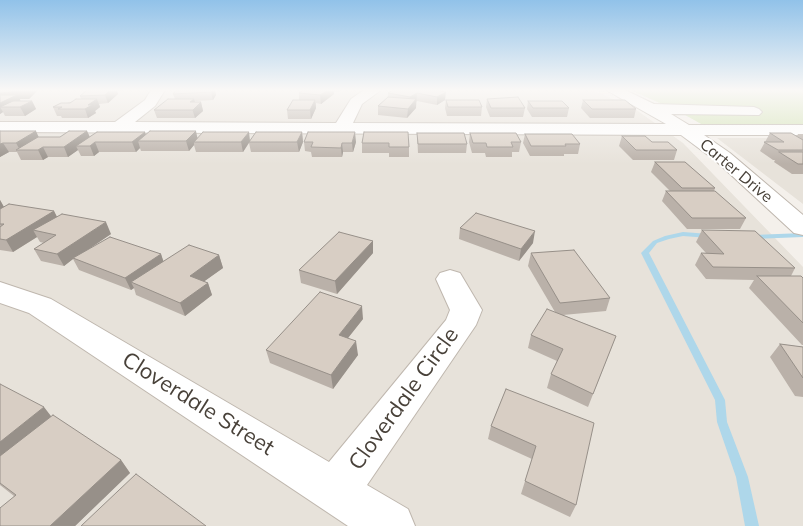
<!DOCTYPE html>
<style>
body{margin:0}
canvas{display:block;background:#f4f0eb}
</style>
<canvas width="803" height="526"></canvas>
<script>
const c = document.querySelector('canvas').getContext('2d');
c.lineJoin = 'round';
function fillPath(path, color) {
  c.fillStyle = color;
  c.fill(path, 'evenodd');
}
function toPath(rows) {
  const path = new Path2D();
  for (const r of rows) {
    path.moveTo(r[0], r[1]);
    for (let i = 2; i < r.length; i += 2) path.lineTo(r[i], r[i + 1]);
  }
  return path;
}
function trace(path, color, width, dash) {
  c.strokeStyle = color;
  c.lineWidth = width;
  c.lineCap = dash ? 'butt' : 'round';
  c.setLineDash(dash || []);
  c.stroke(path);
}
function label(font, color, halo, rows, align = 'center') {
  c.font = font + ' Mulish,sans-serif';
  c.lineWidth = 4;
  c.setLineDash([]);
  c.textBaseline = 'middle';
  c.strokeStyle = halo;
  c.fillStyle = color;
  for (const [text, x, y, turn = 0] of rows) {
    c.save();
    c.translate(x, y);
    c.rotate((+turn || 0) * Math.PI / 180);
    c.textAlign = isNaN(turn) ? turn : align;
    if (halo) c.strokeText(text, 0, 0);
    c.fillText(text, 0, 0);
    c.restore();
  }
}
fillPath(toPath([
 [0,90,593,90,635,109,683,143,803,267,803,526,0,526],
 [717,138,803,138,803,204]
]), '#e7e2da');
fillPath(toPath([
 [630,90,803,90,803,125,703,125,678,111]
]), '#d4e4b8');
fillPath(toPath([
 [683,232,709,234,712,236,709,238,683,236,669,239,657,243,649,253,725,400,727,422,748,477,759,526,745,526,736,477,717,422,715,400,641,253,653,241,665,236,683,232],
 [803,233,803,237,753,239,750,237,753,235,803,233]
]), '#aed7ea');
const minor = toPath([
 [151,90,165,90,155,106,135,122,336,123,351,99,364,90,381,90,362,104,353,123,666,124,606,90,625,90,654,104,754,107,759,109,762,112,759,115,671,114,689,125,803,125,803,135,704,135,730,153,803,215,803,235,794,233,716,161,681,135,0,132,0,122,115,122,145,100,151,90],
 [450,270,460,273,482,310,476,325,367,485,408,509,415,526,348,526,29,313,0,303,0,282,51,299,329,462,446,320,450,310,436,279,440,273,450,270]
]);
trace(minor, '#bfb7ae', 2);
fillPath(minor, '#fff');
fillPath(toPath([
 [0,90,38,90,29,99,20,99,20,101,32,101,36,109,25,116,5,116,3,112,0,114],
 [215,90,216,95,213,100,195,101,195,102,201,102,203,111,195,118,157,118,154,110,175,99,173,94],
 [303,90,342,90,338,92,334,92,334,94,321,104,316,103,316,108,311,119,288,119,287,110,299,100,299,93],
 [436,90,445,100,437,105,417,101,416,102,416,108,407,118,378,115,378,106,388,97,388,93],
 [117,91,118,94,108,103,99,104,100,107,95,111,96,113,88,118,62,118,61,116,57,116,53,107,81,99,80,96],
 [487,99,525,108,523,117,490,117,486,107],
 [446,100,482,107,481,116,447,116,445,108],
 [583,100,636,109,634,118,590,118,581,108],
 [528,101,569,108,567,117,532,117,527,109],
 [0,131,39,137,60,137,87,131,90,137,146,135,250,140,302,132,303,142,299,152,251,152,249,143,243,152,196,152,194,145,189,151,141,151,140,148,136,152,99,152,94,156,81,156,78,150,68,157,48,157,43,160,21,160,17,152,9,152,0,157],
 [364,132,409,147,409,157,389,157,389,153,362,153,362,143],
 [417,133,467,144,466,153,418,153],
 [470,133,521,142,519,152,512,152,512,157,486,157,485,153,472,153,469,142],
 [770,133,797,136,798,134,803,134,803,174,792,174,774,162,775,160,773,160,760,151],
 [525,134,580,144,578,154,564,154,564,156,530,156,523,143],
 [622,136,652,142,677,150,674,160,633,160,619,146],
 [304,142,356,142,353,152,343,152,342,157,312,157,311,152,305,151],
 [655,162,715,188,714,191,746,218,740,229,687,229,662,201,666,191,670,191,651,172],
 [0,200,4,207,54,211,57,217,111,234,89,249,161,254,163,261,219,255,223,268,204,281,208,283,212,295,185,316,136,295,134,288,131,290,79,270,73,259,64,266,41,261,34,249,44,243,40,242,37,237,13,252,0,250],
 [460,228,533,243,519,261,459,239],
 [702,230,795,268,791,276,803,278,803,345,802,345,749,288,754,280,706,279,695,265,701,253,706,253,696,242],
 [373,241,373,253,337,294,301,283,299,270],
 [531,253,610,298,606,311,563,315,616,336,588,407,547,388,551,374,557,361,528,348,531,335,555,312,528,266],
 [363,319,348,338,358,355,333,389,270,363,266,350],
 [780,344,803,347,803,397,795,396,770,357],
 [0,384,51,417,121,460,130,473,75,526,0,526,14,496,0,485],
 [506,389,576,505,570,517,521,494,532,459,488,439,491,426]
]), '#bab1a9');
fillPath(toPath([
 [26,90,38,90,29,99,20,99,21,103,0,107,3,112,0,114,0,93],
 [99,90,123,90,117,91,118,94,108,103,105,95],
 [212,90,215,90,216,95,213,100,211,92],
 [328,90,334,90,334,94,321,104,320,95],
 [446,92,445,100,437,105,437,97],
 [417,93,416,108,407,118,408,109,410,105,410,97],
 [97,99,100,107,95,111,96,113,88,118,85,109,88,105],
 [194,99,196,107,201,102,203,111,195,118,190,102],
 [315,100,316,108,311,119,310,110],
 [32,101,36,109,25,116,20,107],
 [36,131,40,140,20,150,16,143],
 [87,131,91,140,76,146,78,150,68,157,64,147],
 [196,131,198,141,194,142,194,145,189,151,186,141],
 [145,132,148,141,138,141,140,148,136,152,132,142],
 [249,132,250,141,243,152,241,142],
 [302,132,303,142,299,152,297,142],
 [355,132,356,142,353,152,352,143],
 [95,142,99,152,94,156,90,146],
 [3,143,9,152,0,157,0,144],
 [342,143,343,152,342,157,341,148],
 [43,147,48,157,43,160,38,150],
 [0,200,5,209,0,212],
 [54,211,60,223,33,230,37,237,13,252,6,240],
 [106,222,111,234,74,259,73,258,73,259,64,266,57,254],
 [535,231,533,243,519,261,521,249],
 [373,241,373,253,337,294,335,281],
 [161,254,165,266,131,282,134,288,131,290,125,278],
 [219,255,223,268,195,288,190,276],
 [208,283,212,295,185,316,180,303],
 [362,306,363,319,340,348,339,335],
 [356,341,358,355,333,389,331,375],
 [44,407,54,420,0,465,0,442],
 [121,460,130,473,75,526,50,526]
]), '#979089');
const building = toPath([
 [0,90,26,90,0,93,0,90],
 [87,90,110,90,105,95,80,96,87,90],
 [176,90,212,90,211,92,173,94,176,90],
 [303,90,328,90,320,95,299,93,303,90],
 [393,90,436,90,446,92,437,97,417,93,410,97,388,93,393,90],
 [0,95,17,95,0,103,0,95],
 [388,97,416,99,408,109,378,106,388,97],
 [518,97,525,108,491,108,487,99,518,97],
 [76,99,97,99,88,105,92,105,85,109,58,109,62,107,53,107,61,103,70,103,76,99],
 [168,99,194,99,190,102,201,102,193,110,154,110,168,99],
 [293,100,315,100,310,110,287,110,293,100],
 [446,100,479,100,482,107,448,107,446,100],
 [583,100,625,100,636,109,592,109,583,100],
 [13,101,32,101,20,107,0,107,13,101],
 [528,101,562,101,569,108,533,108,528,101],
 [0,131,36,131,16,143,3,143,0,144,0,131],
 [69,131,87,131,64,147,43,147,38,150,16,150,38,137,60,137,69,131],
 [150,131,196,131,186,141,138,141,150,131],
 [97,132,145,132,132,142,95,142,90,146,76,146,97,132],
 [203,132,249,132,241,142,194,142,203,132],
 [256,132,302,132,297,142,249,142,256,132],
 [308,132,355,132,352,143,342,143,341,148,311,147,313,142,304,142,308,132],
 [364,132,408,132,409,147,389,147,389,143,362,143,364,132],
 [417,133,464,133,467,144,418,144,417,133],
 [470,133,516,133,521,142,511,142,513,147,487,147,486,143,473,143,470,133],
 [770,133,791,133,803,140,803,150,778,150,764,142,784,142,770,133],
 [525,134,572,134,580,144,565,144,566,146,531,146,525,134],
 [622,136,645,136,652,142,668,142,677,150,636,150,622,136],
 [779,152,803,152,803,164,798,164,779,152],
 [655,162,685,162,715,188,682,188,655,162],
 [666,191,715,191,746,218,692,218,666,191],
 [9,204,54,211,6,240,0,239,0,227,4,224,0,224,0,209,9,204],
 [476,213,535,231,521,249,460,228,476,213],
 [62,214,106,222,57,254,34,249,56,235,33,230,62,214],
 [702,230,755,231,795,268,713,267,701,253,724,254,702,230],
 [339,232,373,241,335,281,299,270,339,232],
 [110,237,161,254,125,278,73,258,110,237],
 [189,245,219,255,190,276,208,283,180,303,131,282,189,245],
 [574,250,610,298,560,303,531,253,574,250],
 [757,276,801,276,803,278,803,323,757,276],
 [320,292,362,306,339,335,356,341,331,375,266,350,320,292],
 [547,309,616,336,593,394,551,374,563,349,531,335,547,309],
 [780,344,803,347,803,378,780,344],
 [0,384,44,407,0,442,0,384],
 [506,389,594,423,576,505,525,481,536,446,491,426,506,389],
 [53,415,121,460,50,526,0,526,0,508,16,495,0,483,0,456,53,415],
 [136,474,206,526,81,526,136,474]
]);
fillPath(building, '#d8cec4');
trace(building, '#979089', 1);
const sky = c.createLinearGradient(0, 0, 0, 164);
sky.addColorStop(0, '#91c2e9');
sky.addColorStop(0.55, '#faf8f6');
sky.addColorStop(1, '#faf8f600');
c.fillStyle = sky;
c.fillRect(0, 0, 803, 164);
label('16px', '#484139', '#fff', [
 ["Carter Drive",736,171,40]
]);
label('22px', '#484139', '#fff', [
 ["Cloverdale Circle",404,399,-54],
 ["Cloverdale Street",198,404,32]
]);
</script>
